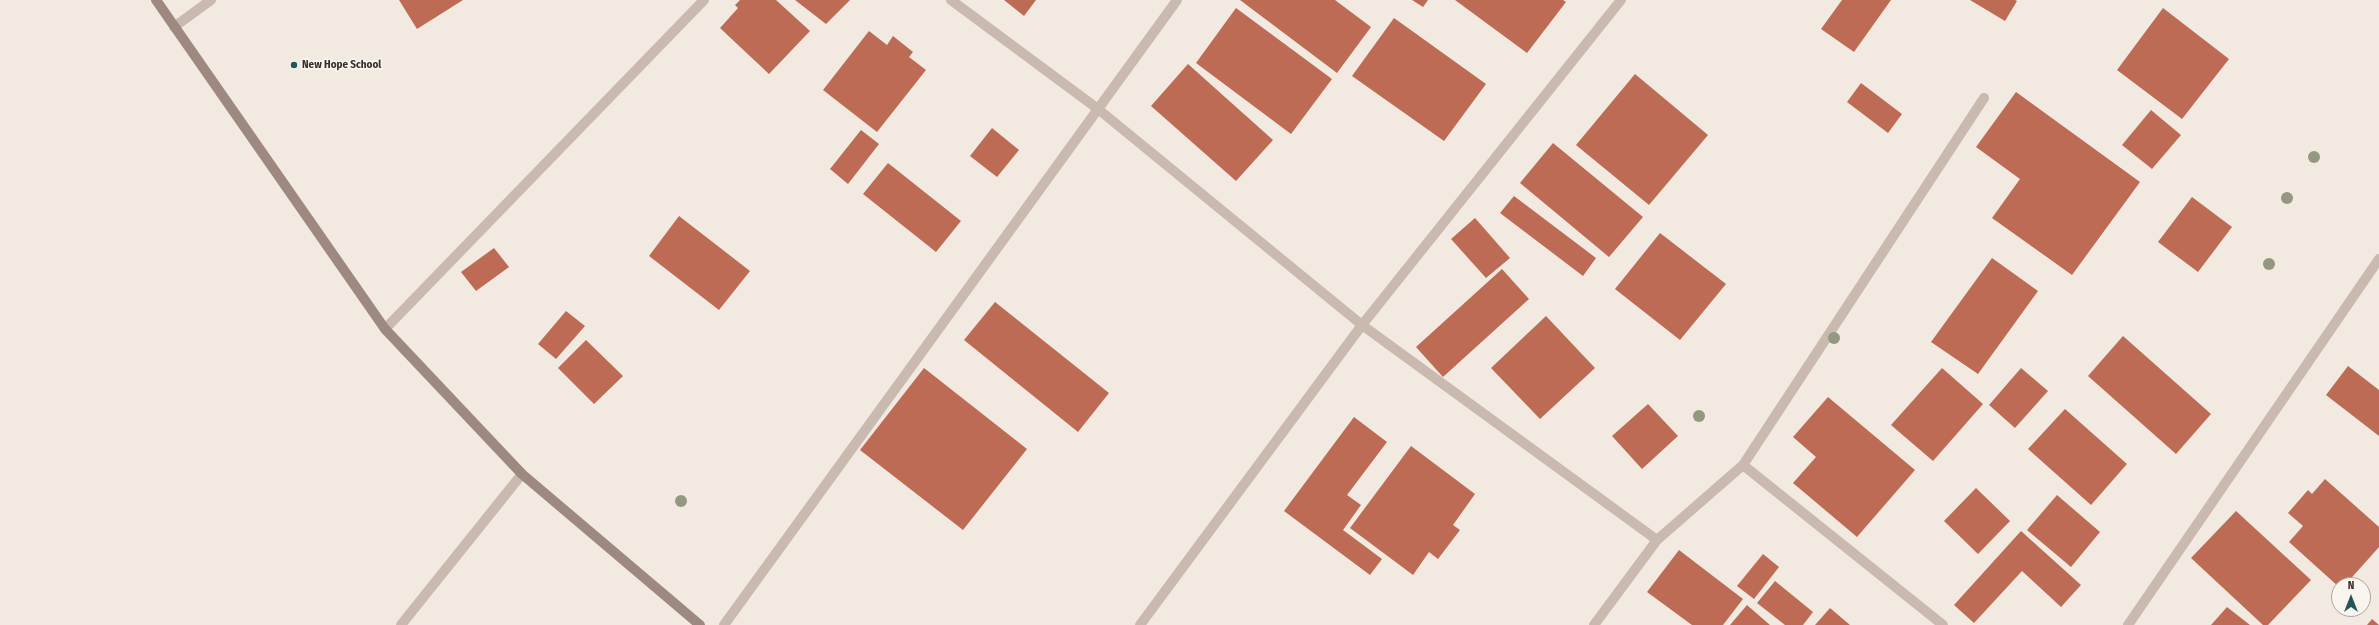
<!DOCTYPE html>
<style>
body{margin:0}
#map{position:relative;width:2379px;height:625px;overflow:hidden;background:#f2e9e1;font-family:"Fira Sans Condensed",sans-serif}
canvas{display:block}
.north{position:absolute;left:2331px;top:577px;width:40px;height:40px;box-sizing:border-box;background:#f9f4ee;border:1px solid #aca5a0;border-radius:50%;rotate:0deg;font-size:11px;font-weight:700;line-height:16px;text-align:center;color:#382f2b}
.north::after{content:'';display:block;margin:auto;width:14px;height:18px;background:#245557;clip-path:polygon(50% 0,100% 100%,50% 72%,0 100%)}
</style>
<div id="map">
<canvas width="2379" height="625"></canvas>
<div class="north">N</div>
</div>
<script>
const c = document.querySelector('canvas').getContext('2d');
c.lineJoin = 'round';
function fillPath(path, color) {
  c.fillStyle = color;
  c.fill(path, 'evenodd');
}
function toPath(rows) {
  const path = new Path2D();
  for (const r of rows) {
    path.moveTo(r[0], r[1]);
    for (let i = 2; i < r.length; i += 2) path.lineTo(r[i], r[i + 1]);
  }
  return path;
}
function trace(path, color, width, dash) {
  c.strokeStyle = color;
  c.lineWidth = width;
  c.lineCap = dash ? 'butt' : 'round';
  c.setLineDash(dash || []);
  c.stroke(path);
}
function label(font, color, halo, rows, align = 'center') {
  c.font = font + ' "Fira Sans Condensed",sans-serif';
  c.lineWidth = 3.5;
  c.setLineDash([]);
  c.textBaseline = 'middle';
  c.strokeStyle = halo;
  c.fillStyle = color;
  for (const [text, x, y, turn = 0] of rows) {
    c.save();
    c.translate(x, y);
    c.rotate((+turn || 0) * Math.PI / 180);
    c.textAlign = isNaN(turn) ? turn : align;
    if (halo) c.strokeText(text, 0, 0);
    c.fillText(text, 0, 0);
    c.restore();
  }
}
fillPath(toPath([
 [399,0,463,0,417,29],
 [740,0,776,0,810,31,769,74,720,28,738,8,735,5],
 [795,0,850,0,826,24],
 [1004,0,1036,0,1024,16],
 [1240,0,1335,0,1371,27,1337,73],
 [1412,0,1428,0,1423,7],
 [1455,0,1563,0,1566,2,1527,53],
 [1842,0,1891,0,1854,52,1821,29],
 [1970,0,2015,0,2017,1,2005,21],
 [1236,8,1332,79,1291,134,1196,63],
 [2163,8,2229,59,2182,119,2117,70],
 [1394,18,1486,84,1444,141,1352,76],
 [869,31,887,45,893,36,913,52,909,57,926,70,877,132,823,90],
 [1188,64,1273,140,1236,181,1151,106],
 [1635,74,1708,135,1649,205,1576,145],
 [1861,83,1902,114,1888,133,1847,102],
 [2016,92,2140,182,2072,275,1992,218,2020,179,1976,147],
 [2151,110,2181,135,2152,169,2122,145],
 [992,128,1019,150,997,177,970,156],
 [861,130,879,144,848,184,830,169],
 [1553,143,1643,217,1609,257,1520,183],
 [888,163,961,221,936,252,863,194],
 [1514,196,1596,258,1583,276,1500,213],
 [2192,197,2232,227,2198,272,2158,242],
 [679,216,750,271,719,310,649,256],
 [1475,218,1510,258,1486,278,1451,239],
 [1660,233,1726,284,1680,340,1615,289],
 [494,248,509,267,476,291,461,272],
 [1992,258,2038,291,1978,374,1931,342],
 [1502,269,1529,299,1443,377,1416,347],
 [995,302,1109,393,1078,432,964,340],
 [566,311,585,326,556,359,538,344],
 [1546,316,1595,368,1540,419,1491,368],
 [2123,336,2211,414,2176,454,2088,376],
 [586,340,623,376,594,404,558,368],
 [2348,366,2379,390,2379,436,2326,395],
 [924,368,1027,449,963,530,860,450],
 [1942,368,1983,404,1933,461,1891,425],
 [2021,368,2048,391,2015,428,1989,405],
 [1828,397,1915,470,1857,537,1793,483,1816,457,1793,437],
 [1648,404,1678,436,1642,469,1612,436],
 [2065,409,2127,464,2091,505,2028,449],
 [1354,417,1387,442,1347,495,1361,505,1343,530,1382,559,1370,575,1284,511],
 [1411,446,1475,494,1453,525,1460,530,1438,559,1429,552,1413,575,1350,528],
 [2325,479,2379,527,2379,547,2345,585,2339,587,2289,542,2303,526,2288,513,2308,490,2312,494],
 [1976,488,2010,521,1978,554,1944,521],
 [2057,495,2100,532,2071,567,2027,530],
 [2236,511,2311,580,2268,625,2263,625,2191,558],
 [2021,531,2081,585,2061,607,2022,571,1974,623,1954,605],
 [1679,550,1743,599,1723,625,1692,625,1647,592],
 [1763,554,1779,567,1754,599,1737,586],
 [1775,581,1813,612,1803,625,1785,625,1757,603],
 [1747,605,1770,625,1730,625],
 [2227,607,2250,625,2211,625],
 [1830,608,1850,625,1815,625],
 [2372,619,2379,625,2367,625]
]), '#bd6b54');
trace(toPath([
 [951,0,1098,109,1362,325,1657,540],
 [174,27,211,0],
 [385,329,704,0],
 [1743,465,1943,625],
 [401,625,522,474],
 [724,625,1177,0],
 [1140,625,1362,325,1621,0],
 [1594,625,1657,540,1743,465,1984,98],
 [2128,625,2379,259]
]), '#c9b9ae', 10);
trace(toPath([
 [156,0,385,329,522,474,700,625]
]), '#9d897f', 10);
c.fillStyle = '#959880';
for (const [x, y] of [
 [2314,157],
 [2287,198],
 [2269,264],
 [1834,338],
 [1699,416],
 [681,501]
]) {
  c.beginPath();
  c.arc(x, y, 6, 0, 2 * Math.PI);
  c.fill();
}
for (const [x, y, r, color] of [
 [294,65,4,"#245557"]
]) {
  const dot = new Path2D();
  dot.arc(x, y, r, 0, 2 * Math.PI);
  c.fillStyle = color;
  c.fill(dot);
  trace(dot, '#f9f4ee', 1.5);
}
label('bold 11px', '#382f2b', '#f9f4ee', [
 ["New Hope School",302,65]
], 'left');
</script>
